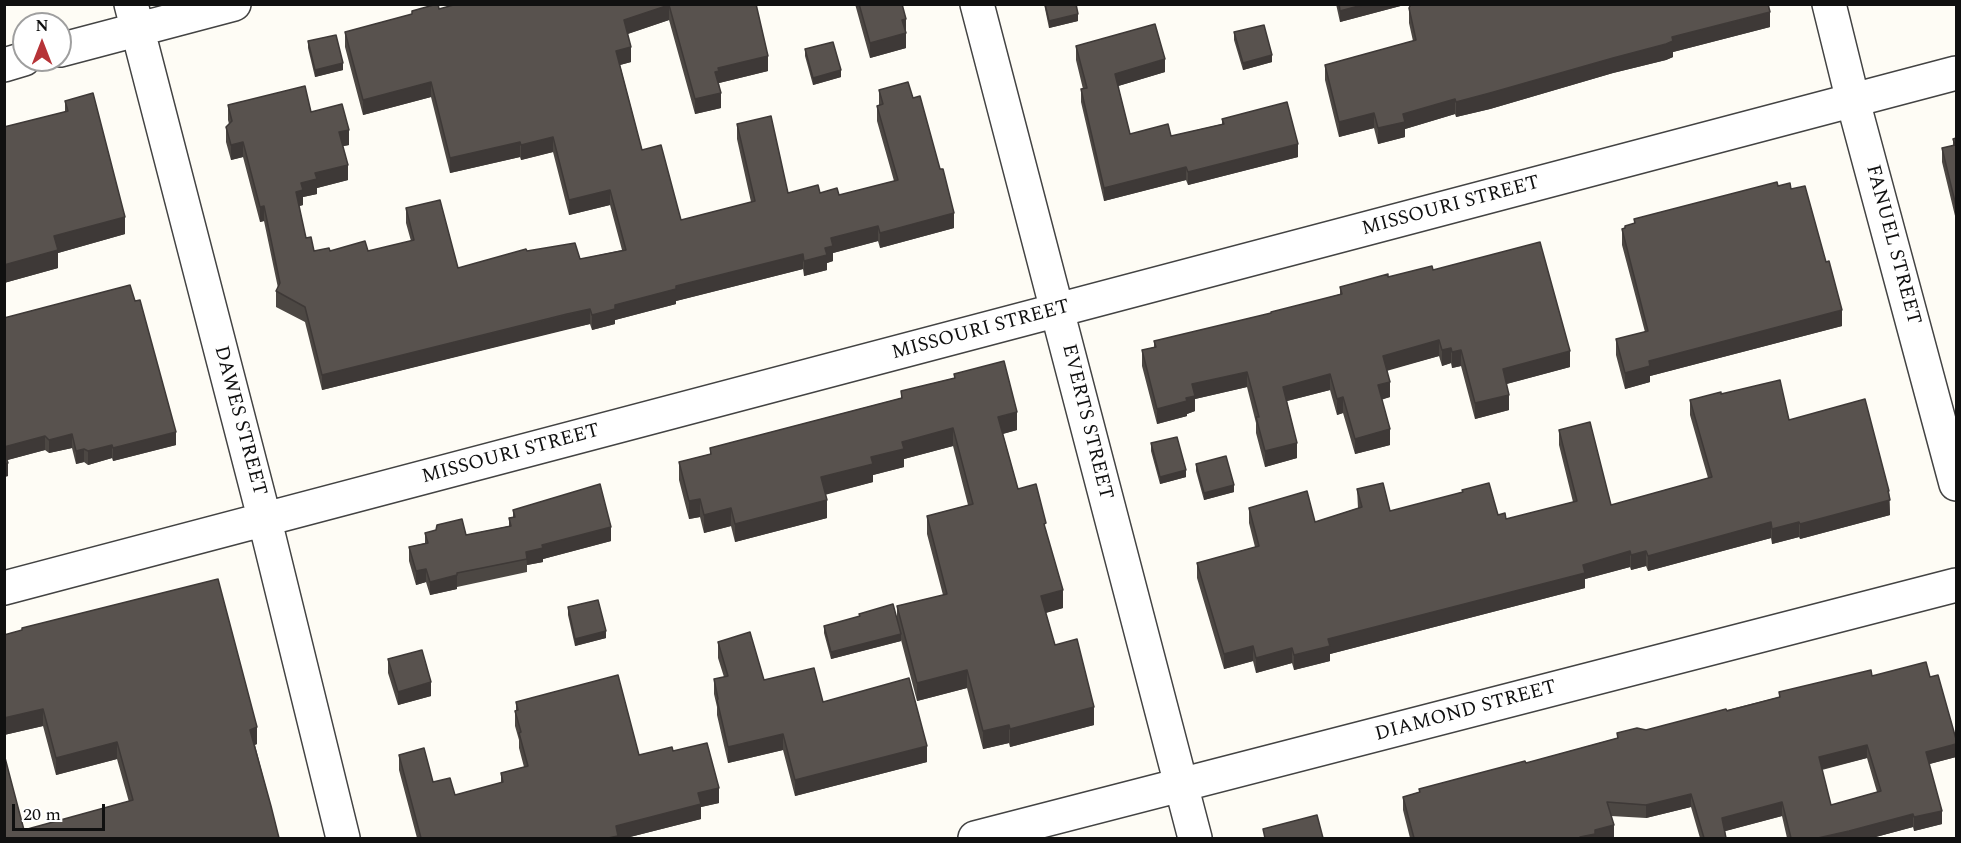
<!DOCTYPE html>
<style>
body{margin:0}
#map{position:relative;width:1961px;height:843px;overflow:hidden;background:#fefcf5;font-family:Spectral,serif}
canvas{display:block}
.frame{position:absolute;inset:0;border:6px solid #101010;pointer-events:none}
.north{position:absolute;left:12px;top:12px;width:60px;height:60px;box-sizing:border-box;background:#fff;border:2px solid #9f9f9f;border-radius:50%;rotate:0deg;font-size:16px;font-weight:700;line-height:24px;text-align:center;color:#101010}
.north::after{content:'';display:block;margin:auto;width:21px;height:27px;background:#b63337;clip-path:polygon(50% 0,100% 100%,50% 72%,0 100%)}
.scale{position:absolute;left:12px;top:804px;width:93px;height:27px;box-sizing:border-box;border:3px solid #101010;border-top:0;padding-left:8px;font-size:18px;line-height:21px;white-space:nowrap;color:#101010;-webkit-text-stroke:4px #fff;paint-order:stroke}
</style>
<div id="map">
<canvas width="1961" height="843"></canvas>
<div class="frame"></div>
<div class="north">N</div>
<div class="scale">20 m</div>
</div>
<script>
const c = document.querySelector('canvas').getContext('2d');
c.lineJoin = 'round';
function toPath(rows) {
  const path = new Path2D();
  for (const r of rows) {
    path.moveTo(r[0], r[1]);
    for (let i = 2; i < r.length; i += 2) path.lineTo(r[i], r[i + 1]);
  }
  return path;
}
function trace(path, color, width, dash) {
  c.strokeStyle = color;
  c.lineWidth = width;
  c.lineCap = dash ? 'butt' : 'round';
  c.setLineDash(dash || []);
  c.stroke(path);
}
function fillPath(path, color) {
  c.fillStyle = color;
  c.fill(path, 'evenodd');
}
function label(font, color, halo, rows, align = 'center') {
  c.font = font + ' Spectral,serif';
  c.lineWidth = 6;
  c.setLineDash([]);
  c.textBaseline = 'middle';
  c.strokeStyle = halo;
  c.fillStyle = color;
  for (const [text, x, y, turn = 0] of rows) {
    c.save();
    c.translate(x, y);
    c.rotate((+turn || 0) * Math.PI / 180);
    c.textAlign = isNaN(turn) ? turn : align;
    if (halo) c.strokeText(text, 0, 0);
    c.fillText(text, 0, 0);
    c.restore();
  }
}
const minor = toPath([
 [131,4,265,521,343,838],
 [977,4,1195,838],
 [60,50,234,4],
 [4,65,24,59],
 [4,588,1956,73],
 [975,838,1956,585]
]);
const tertiary = toPath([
 [1829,4,1853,101,1956,484]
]);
trace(minor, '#434343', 36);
trace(tertiary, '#434343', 36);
trace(minor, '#fff', 33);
trace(tertiary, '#fff', 33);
fillPath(toPath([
 [756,4,768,71,719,83,721,108,695,114,669,20,628,34,631,62,620,65,642,150,681,220,751,202,737,139,737,124,788,193,820,193,839,195,894,181,877,121,877,106,879,105,879,90,954,228,880,248,878,241,833,253,833,261,827,263,827,270,804,276,803,269,676,301,676,304,615,320,615,324,592,330,590,324,567,329,322,390,305,322,276,307,276,291,278,288,264,221,260,222,243,157,231,160,226,142,226,127,229,124,228,120,228,105,311,112,349,145,343,146,348,180,317,188,317,194,303,197,303,205,299,206,306,238,314,251,368,251,411,241,406,223,406,208,458,268,527,251,580,259,622,250,610,205,569,215,553,152,521,160,520,157,450,173,431,97,363,115,345,47,345,32,412,14,412,11,439,9],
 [855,4,902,4,906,48,870,58],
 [1044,4,1076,4,1078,21,1049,28],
 [1336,4,1408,4,1340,22],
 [1409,8,1770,27,1673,52,1673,57,1666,60,1613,73,1490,109,1456,117,1455,114,1405,129,1405,137,1378,144,1374,128,1339,137,1325,80,1325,65,1413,41,1409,23],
 [1234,32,1272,62,1243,70,1234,40],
 [308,41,343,70,315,77,308,48],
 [1076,46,1165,72,1118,86,1130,134,1171,136,1222,124,1222,119,1298,157,1188,185,1186,180,1104,201,1081,102,1081,89,1083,89,1076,60],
 [805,49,841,77,813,85,805,56],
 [65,101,125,234,58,253,58,268,4,283,65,112],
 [1956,138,1956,220,1942,162,1942,148,1953,146,1953,139],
 [1778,186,1791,189,1842,326,1650,376,1650,382,1625,389,1616,355,1616,339,1645,332,1622,245,1622,229,1634,223,1634,219],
 [1433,270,1570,367,1506,384,1509,410,1475,419,1461,366,1452,368,1451,363,1442,366,1439,356,1387,370,1390,397,1382,399,1390,445,1355,454,1343,413,1337,415,1330,390,1287,401,1297,458,1265,467,1256,433,1256,423,1247,387,1195,399,1195,411,1187,414,1187,416,1157,424,1142,366,1142,350,1154,347,1154,341,1271,314,1340,294,1340,287,1388,277],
 [4,318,176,445,113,461,112,458,88,465,84,462,76,464,72,448,49,453,45,450,7,460,8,476,4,477],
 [954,374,1017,430,1003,434,1018,489,1046,530,1063,608,1046,613,1055,645,1094,725,1010,747,1009,743,983,749,967,688,917,701,901,640,901,641,831,659,824,633,824,626,859,617,859,614,897,619,897,606,943,595,927,534,927,516,968,505,953,446,904,459,904,467,873,475,873,482,826,494,827,518,735,542,731,526,704,533,700,517,689,519,679,480,679,462,710,454,710,448,901,398,901,391,954,378],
 [1721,394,1789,420,1889,491,1890,515,1800,539,1799,537,1772,544,1771,538,1648,571,1646,566,1631,570,1630,567,1585,579,1585,588,1330,654,1330,661,1294,670,1292,663,1256,673,1253,661,1224,669,1197,578,1197,563,1255,547,1249,523,1249,508,1315,522,1358,508,1357,489,1390,511,1462,493,1462,490,1506,519,1573,502,1559,445,1559,430,1611,505,1708,478,1690,415,1690,400],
 [1151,443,1186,477,1160,484,1151,451],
 [1196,464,1234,492,1204,500,1196,471],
 [513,510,611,541,543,559,543,562,527,565,527,572,457,587,457,589,430,595,426,582,416,585,409,561,409,547,425,543,425,533,466,535,509,526,509,518,513,517],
 [568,607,606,638,575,646,568,615],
 [22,628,257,744,255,745,279,838,24,830,129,802,117,759,56,775,43,726,4,735,4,635,22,631],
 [718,642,764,680,823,702,927,762,795,796,783,750,728,763,717,715,717,707,714,694,714,679,724,677,718,658],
 [388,659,431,696,398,705,388,673],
 [1872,676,1930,677,1956,739,1956,757,1929,764,1942,824,1914,831,1913,827,1872,838,1787,838,1782,816,1725,831,1726,838,1700,838,1691,807,1646,818,1611,816,1614,838,1410,838,1403,810,1403,797,1419,792,1419,789,1526,763,1617,738,1617,733,1646,730,1779,697,1779,692],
 [1867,758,1877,792,1831,805,1822,770],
 [516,702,639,755,673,751,719,803,701,807,701,819,626,838,417,838,399,770,399,755,433,782,455,795,501,783,501,773,524,767,519,748,519,740,515,726,515,711,516,711]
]), '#4c4743');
fillPath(toPath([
 [1366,4,1408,4,1340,22,1340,11],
 [669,5,669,20,624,35,624,20],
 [1770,12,1770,27,1673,52,1673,57,1666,60,1613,73,1490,109,1456,117,1456,102,1672,37],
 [1078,14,1078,21,1049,28,1049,21],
 [906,19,906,48,870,58,870,43,902,20],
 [631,47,631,62,616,66,616,51],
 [1272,55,1272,62,1243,70,1243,63],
 [768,56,768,71,719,83,719,86,715,72,718,68],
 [1165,59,1165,72,1115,87,1115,74],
 [343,63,343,70,315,77,315,70],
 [841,70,841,77,813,85,813,78],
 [431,82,431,97,363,115,363,100],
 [721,93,721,108,695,114,695,99],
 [1455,99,1455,114,1405,129,1405,137,1378,144,1378,128,1403,114],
 [1374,113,1374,128,1339,137,1339,122],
 [349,130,349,145,339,147,339,132],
 [553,137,553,152,521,160,521,145],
 [243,142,243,157,231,160,231,145],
 [520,142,520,157,450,173,450,158],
 [1298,144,1298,157,1188,185,1188,172],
 [348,165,348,180,317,188,317,194,303,197,303,205,296,207,296,192,301,183,315,173],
 [1186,167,1186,180,1104,201,1104,188],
 [610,190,610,205,569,215,569,200],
 [264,206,264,221,260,222,260,207],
 [954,213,954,228,880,248,880,233],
 [125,217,125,234,58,253,58,268,4,283,4,265,54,236],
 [878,226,878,241,833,253,833,261,827,263,827,270,804,276,804,261,825,248,831,238],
 [803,254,803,269,676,301,676,304,615,320,615,324,592,330,592,315,615,305,676,286],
 [590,309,590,324,322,390,322,375],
 [1842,310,1842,326,1650,376,1650,382,1625,389,1625,373,1649,361],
 [1439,340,1439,356,1383,372,1383,356],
 [1451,348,1451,363,1442,366,1442,350],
 [1461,350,1461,366,1452,368,1452,352],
 [1570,351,1570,367,1503,385,1503,369],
 [1247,372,1247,387,1195,399,1195,411,1187,414,1187,416,1157,424,1157,409,1186,398,1192,384],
 [1330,374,1330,390,1283,402,1283,387],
 [1390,382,1390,397,1378,401,1378,385],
 [1509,395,1509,410,1475,419,1475,403],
 [1343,397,1343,413,1337,415,1337,399],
 [1017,412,1017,430,998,435,998,417],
 [953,428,953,446,904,459,904,467,873,475,873,482,821,496,821,477,871,457,902,442],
 [1390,429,1390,445,1355,454,1355,439],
 [176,432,176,445,113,461,113,448],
 [72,434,72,448,49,453,49,440],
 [45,436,45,450,4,461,4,447],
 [1297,443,1297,458,1265,467,1265,451],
 [112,445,112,458,88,465,88,451],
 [84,449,84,462,76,464,76,451],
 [8,463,8,476,4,477,4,464],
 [1186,470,1186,477,1160,484,1160,477],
 [1234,485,1234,492,1204,500,1204,493],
 [1889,491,1890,515,1800,539,1800,524],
 [700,499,700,517,689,519,689,501],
 [827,500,827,518,735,542,735,524],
 [731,508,731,526,704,533,704,515],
 [1771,522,1771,538,1648,571,1648,556],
 [1799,522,1799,537,1772,544,1772,529],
 [611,527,611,541,543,559,543,562,527,565,526,552,542,545],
 [1630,551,1630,567,1585,579,1585,588,1330,654,1330,661,1294,670,1294,655,1328,639],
 [1646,551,1646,566,1631,570,1631,555],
 [426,569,426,582,416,585,416,571],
 [457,575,457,589,430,595,430,582],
 [1063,590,1063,608,1041,614,1041,596],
 [606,631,606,638,575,646,575,639],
 [901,634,901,641,831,659,831,652],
 [1253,646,1253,661,1224,669,1224,654],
 [1292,648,1292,663,1256,673,1256,658],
 [967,670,967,688,917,701,917,683],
 [431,682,431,696,398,705,398,692],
 [1094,707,1094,725,1010,747,1010,729],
 [43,709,43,726,4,735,4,718],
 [1009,725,1009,743,983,749,983,731],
 [257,727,257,744,250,746,250,730],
 [783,734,783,750,728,763,728,747],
 [117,742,117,759,56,775,56,758],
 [1956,744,1956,757,1926,765,1926,752],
 [1867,745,1867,758,1819,770,1819,757],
 [927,746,927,762,795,796,795,780],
 [719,788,719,803,701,807,701,819,626,838,608,838,616,826,698,793],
 [1691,794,1691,807,1646,818,1646,805],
 [1782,802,1782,816,1722,832,1722,818],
 [1942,811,1942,824,1914,831,1914,817],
 [1913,814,1913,827,1872,838,1818,838],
 [1614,825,1614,838,1580,838,1580,837,1595,830]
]), '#3e3937');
const building = toPath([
 [437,4,438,4,439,9,457,4,756,4,768,56,718,68,719,71,715,72,721,93,695,99,669,5,624,20,631,47,616,51,642,150,661,145,681,220,755,201,737,124,771,116,788,193,818,185,820,193,837,188,839,195,898,180,877,106,883,104,879,90,908,82,913,98,920,96,940,169,943,169,954,213,880,233,878,226,831,238,833,246,825,248,827,255,804,261,803,254,676,286,676,289,615,305,615,309,592,315,590,309,567,314,322,375,305,307,276,291,280,283,264,206,260,207,243,142,231,145,226,127,232,121,228,105,305,86,311,112,342,104,349,130,339,132,348,165,315,173,317,179,301,183,303,190,296,192,306,238,311,237,314,251,329,248,330,251,365,241,368,251,414,240,406,208,440,200,458,268,526,249,527,251,575,243,580,259,626,250,610,190,569,200,553,137,521,145,520,142,450,158,431,82,363,100,345,32,412,14,412,11,437,4],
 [859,4,902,4,906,19,902,20,906,33,870,43,859,4],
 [1045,4,1076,4,1078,14,1049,21,1045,4],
 [1339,4,1366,4,1340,11,1339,4],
 [1411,4,1768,4,1770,12,1672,37,1673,41,1666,44,1613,58,1490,93,1456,102,1455,99,1403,114,1405,122,1378,128,1374,113,1339,122,1325,65,1416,40,1409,8,1411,4],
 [1155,24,1165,59,1115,74,1130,134,1168,124,1171,136,1224,124,1222,119,1287,102,1298,144,1188,172,1186,167,1104,188,1081,89,1087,88,1076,46,1155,24],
 [1264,25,1272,55,1243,63,1234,32,1264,25],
 [336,35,343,63,315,70,308,41,336,35],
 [833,42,841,70,813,78,805,49,833,42],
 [93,93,125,217,54,236,58,250,4,265,4,127,68,111,65,101,93,93],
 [1956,138,1956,206,1942,148,1955,145,1953,139,1956,138],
 [1777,182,1778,186,1790,183,1791,189,1805,186,1826,262,1829,261,1842,310,1649,361,1650,366,1625,373,1616,339,1648,331,1622,229,1625,228,1625,226,1635,223,1634,219,1777,182],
 [1540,242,1570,351,1503,369,1509,395,1475,403,1461,350,1452,352,1451,348,1442,350,1439,340,1383,356,1390,382,1378,385,1390,429,1355,439,1343,397,1337,399,1330,374,1283,387,1297,443,1265,451,1256,417,1259,417,1247,372,1192,384,1195,396,1186,398,1187,401,1157,409,1142,350,1156,347,1154,341,1271,313,1271,312,1342,294,1340,287,1388,274,1388,277,1432,266,1433,270,1540,242],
 [130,285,135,301,140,300,176,432,113,448,112,445,88,451,84,449,76,451,72,434,49,440,45,436,4,447,4,318,130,285],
 [1004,361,1017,412,998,417,1018,489,1036,484,1046,523,1044,524,1063,590,1041,596,1055,645,1077,639,1094,707,1010,729,1009,725,983,731,967,670,917,683,897,606,947,594,927,516,973,504,953,428,902,442,904,449,871,457,873,464,821,477,827,500,735,524,731,508,704,515,700,499,689,501,679,462,711,454,710,448,902,398,901,391,955,378,954,374,1004,361],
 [1780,380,1789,420,1865,399,1889,491,1888,491,1890,500,1800,524,1799,522,1772,529,1771,522,1648,556,1646,551,1631,555,1630,551,1583,565,1585,573,1328,639,1330,646,1294,655,1292,648,1256,658,1253,646,1224,654,1197,563,1259,546,1249,508,1307,491,1315,522,1362,507,1357,489,1383,483,1390,511,1463,492,1462,490,1489,483,1498,515,1505,513,1506,519,1577,501,1559,430,1590,422,1611,505,1712,477,1690,400,1721,392,1721,394,1780,380],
 [1177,437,1186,470,1160,477,1151,443,1177,437],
 [4,451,8,463,4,464,4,451],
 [1226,456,1234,485,1204,493,1196,464,1226,456],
 [600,484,611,527,542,545,543,548,526,552,527,559,457,573,457,575,430,582,426,569,416,571,409,547,428,543,425,533,436,530,437,525,462,519,466,535,511,526,509,518,515,517,513,510,600,484],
 [218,579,257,727,250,730,271,806,279,838,4,838,4,754,24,830,133,800,117,742,56,758,43,709,4,718,4,635,22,630,22,628,218,579],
 [598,600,606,631,575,639,568,607,598,600],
 [893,604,901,634,831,652,824,626,860,616,859,614,893,604],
 [750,632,764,680,814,668,823,702,909,678,927,746,795,780,783,734,728,747,717,700,718,699,714,679,728,676,718,642,750,632],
 [422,650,431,682,398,692,388,659,422,650],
 [1926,662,1930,677,1938,675,1956,739,1956,744,1926,752,1942,811,1914,817,1913,814,1849,831,1818,838,1791,838,1782,802,1722,818,1726,838,1704,838,1691,794,1646,805,1607,802,1614,825,1595,830,1595,834,1580,837,1580,838,1414,838,1403,797,1420,792,1419,789,1525,761,1526,763,1618,738,1617,733,1637,728,1646,730,1726,709,1727,711,1780,697,1779,692,1871,670,1872,676,1926,662],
 [1867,745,1881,791,1831,805,1819,757,1867,745],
 [618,675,639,755,672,747,673,751,707,743,719,788,698,793,701,804,616,826,618,836,608,838,421,838,399,755,424,748,433,782,450,778,455,795,503,782,501,773,528,766,519,733,521,732,515,711,518,710,516,702,618,675],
 [1317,815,1323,838,1265,838,1263,829,1317,815]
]);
fillPath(building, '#58524e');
trace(building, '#3e3937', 1.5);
label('20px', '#101010', '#fff', [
 ["MISSOURI STREET",1451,207,-15],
 ["FANUEL STREET",1892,245,75],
 ["MISSOURI STREET",981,331,-15],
 ["DAWES STREET",239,421,75],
 ["EVERTS STREET",1086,422,76],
 ["MISSOURI STREET",511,455,-15],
 ["DIAMOND STREET",1466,712,-15]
]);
</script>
